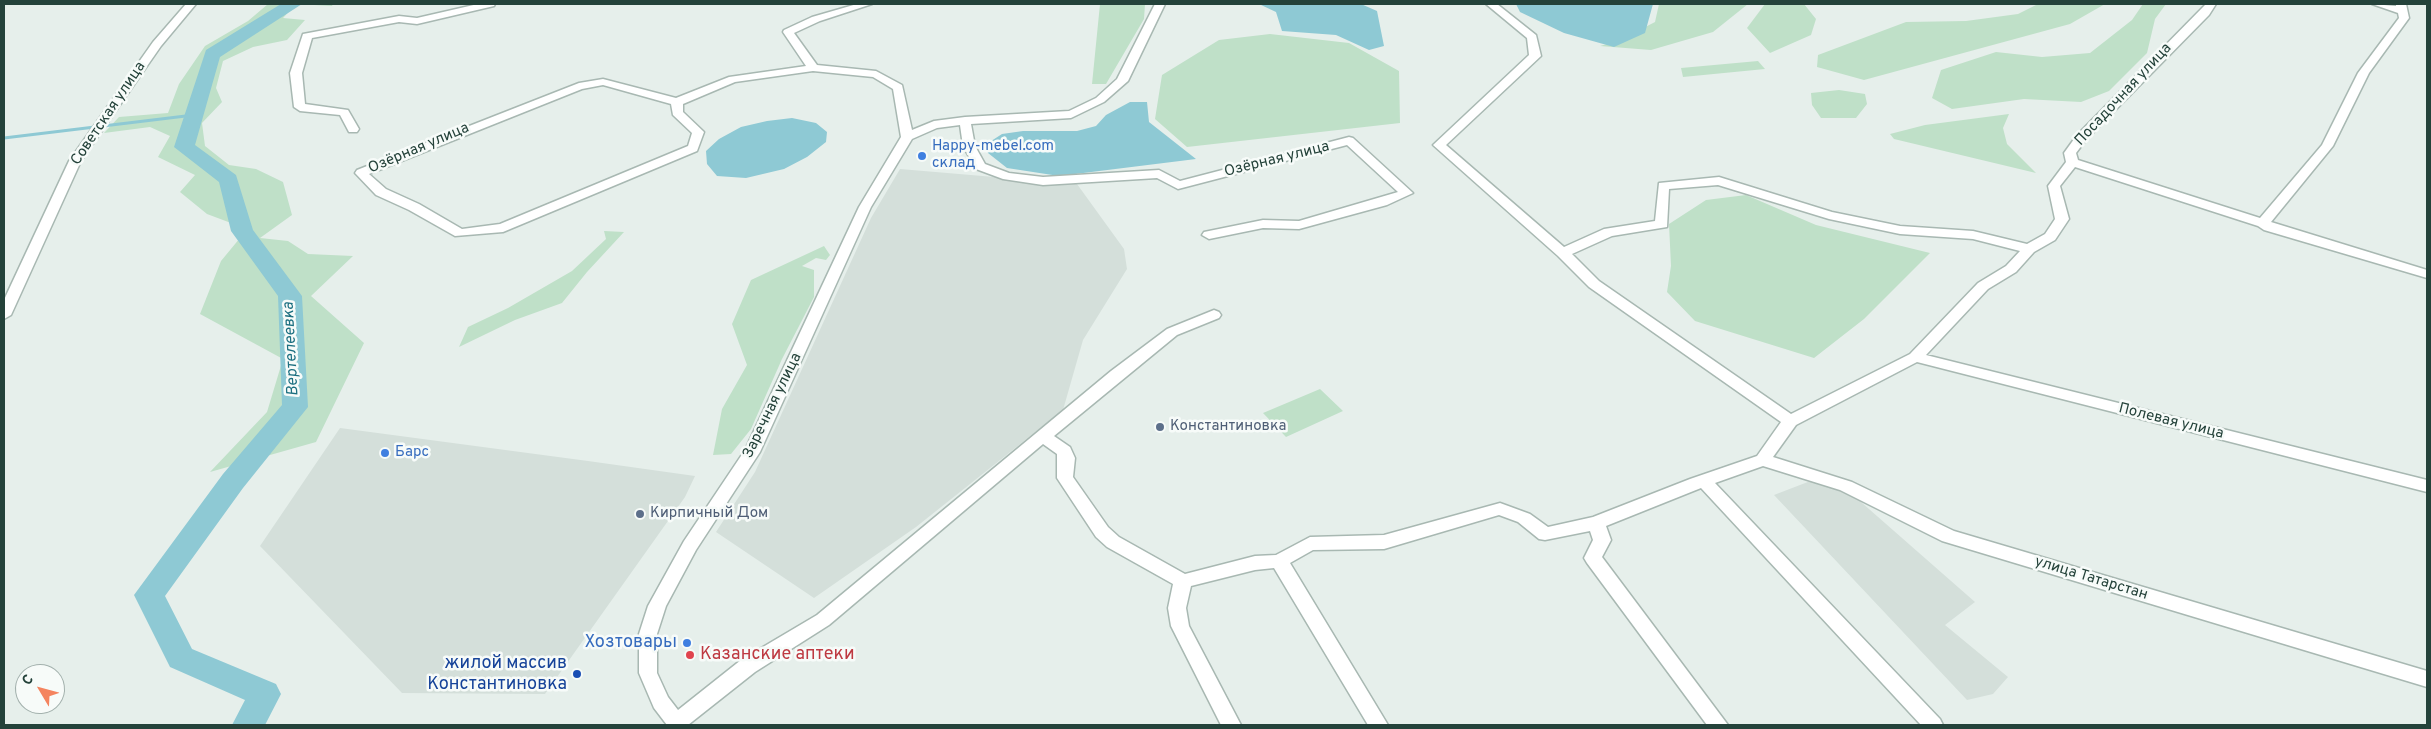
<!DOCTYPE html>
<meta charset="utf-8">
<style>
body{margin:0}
#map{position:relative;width:2431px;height:729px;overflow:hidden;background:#e6efeb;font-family:Overpass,sans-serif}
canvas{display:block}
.frame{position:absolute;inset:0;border:5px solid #24423a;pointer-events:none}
.north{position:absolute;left:15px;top:664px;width:50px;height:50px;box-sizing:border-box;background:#f7fbf9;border:1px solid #a3b1ad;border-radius:50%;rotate:307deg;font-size:14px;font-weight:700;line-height:20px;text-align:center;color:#24423a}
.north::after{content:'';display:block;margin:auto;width:18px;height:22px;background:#f4845f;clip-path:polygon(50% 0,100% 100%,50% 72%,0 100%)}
</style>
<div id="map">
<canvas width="2431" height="729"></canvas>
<div class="frame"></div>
<div class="north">С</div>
</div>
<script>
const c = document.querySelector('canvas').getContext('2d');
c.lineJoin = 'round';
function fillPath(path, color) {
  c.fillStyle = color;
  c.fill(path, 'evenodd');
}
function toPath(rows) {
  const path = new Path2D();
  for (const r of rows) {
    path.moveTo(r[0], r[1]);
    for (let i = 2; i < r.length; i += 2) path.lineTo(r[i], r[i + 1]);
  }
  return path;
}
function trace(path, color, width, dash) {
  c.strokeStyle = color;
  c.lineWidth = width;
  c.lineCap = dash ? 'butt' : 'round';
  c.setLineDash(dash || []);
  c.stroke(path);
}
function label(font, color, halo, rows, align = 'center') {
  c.font = font + ' Overpass,sans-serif';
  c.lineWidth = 5;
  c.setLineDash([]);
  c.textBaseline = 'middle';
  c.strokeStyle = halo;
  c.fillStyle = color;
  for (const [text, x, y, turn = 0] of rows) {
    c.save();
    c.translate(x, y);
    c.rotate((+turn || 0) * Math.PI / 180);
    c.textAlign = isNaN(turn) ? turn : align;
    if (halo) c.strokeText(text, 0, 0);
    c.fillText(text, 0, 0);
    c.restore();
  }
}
fillPath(toPath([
 [900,169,1077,184,1124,249,1127,269,1083,340,1063,410,916,527,814,598,716,532,755,472,871,218],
 [340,428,588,461,695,476,685,497,545,694,402,693,260,546],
 [1813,480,1845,488,1975,602,1945,625,2008,677,1993,694,1967,700,1774,495]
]), '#d4dfda');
fillPath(toPath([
 [268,4,333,4,332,6,296,4,283,18,305,20,287,40,253,47,223,61,216,88,222,102,202,123,205,146,229,165,256,169,283,182,292,215,260,238,288,241,308,254,353,256,311,296,364,343,316,442,210,472,267,412,283,359,200,314,221,261,240,238,231,223,207,214,180,192,195,175,158,157,170,136,150,127,104,133,119,117,168,113,179,84,205,46,248,21],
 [1100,4,1145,4,1144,19,1106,84,1092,84],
 [1659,4,1748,4,1713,32,1651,50,1600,46,1618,41,1655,22],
 [1765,4,1804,4,1816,19,1811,35,1770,53,1747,28],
 [2038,4,2105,4,2070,24,1864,80,1817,67,1818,55,1906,22,1966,21,2018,14],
 [2143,4,2166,4,2155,19,2147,53,2109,91,2081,102,2024,99,1952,109,1932,98,1941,70,1996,52,2042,57,2090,53,2132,20],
 [1270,34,1349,43,1399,71,1400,123,1187,147,1155,119,1162,75,1219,40],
 [1758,61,1765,69,1683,77,1681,68],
 [1839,90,1865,94,1867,104,1856,118,1821,118,1812,105,1811,93],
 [2009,114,2003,128,2007,144,2036,173,1894,139,1890,134,1925,125],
 [1746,195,1816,225,1930,253,1864,319,1814,358,1695,321,1667,292,1671,266,1669,224,1706,200],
 [604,231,624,232,587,272,562,303,515,320,459,347,468,327,508,308,572,271,606,239],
 [824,246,830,255,826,260,816,258,802,266,814,270,814,297,782,359,751,429,731,454,713,455,722,409,747,365,732,324,751,280],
 [1320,389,1343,411,1286,437,1263,413]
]), '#bfe0c8');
fillPath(toPath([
 [1259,4,1361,4,1377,11,1384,46,1369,50,1336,35,1282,31,1276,12],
 [1516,4,1653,4,1645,33,1614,47,1564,33,1520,12],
 [1130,102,1147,102,1149,122,1196,159,1059,176,1007,168,988,153,985,145,1002,134,1023,131,1077,131,1096,126,1106,115],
 [792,118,816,123,827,132,826,142,807,157,784,169,746,178,717,176,707,164,706,151,719,139,741,127,767,121]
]), '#8ec9d4');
trace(toPath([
 [4,138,194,115]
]), '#8ec9d4', 3);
fillPath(toPath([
 [281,4,302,4,220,57,195,145,236,175,253,230,302,296,308,407,243,488,165,596,192,649,276,684,281,694,265,725,232,725,245,700,170,667,134,595,223,474,282,405,278,296,231,231,219,182,174,147,206,50,281,4]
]), '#8ec9d4');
const minor = toPath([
 [186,4,196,4,161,46,81,161,11,315,4,319,4,300,69,161,153,42,186,4],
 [478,4,495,4,494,6,417,24,399,22,312,38,302,73,305,104,348,110,359,129,357,132,349,132,340,115,300,111,294,107,290,73,303,34,399,16,417,18,478,4],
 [857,4,872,4,820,21,794,33,817,65,876,71,902,85,912,130,934,121,965,117,1069,111,1096,98,1117,79,1155,4,1165,4,1128,81,1104,102,1071,118,971,124,975,146,985,164,1009,173,1043,177,1159,170,1180,181,1349,137,1353,138,1413,193,1387,205,1299,229,1263,228,1209,239,1202,235,1204,232,1263,220,1299,221,1398,192,1347,145,1178,189,1157,178,1043,185,1003,179,976,169,963,146,960,125,937,128,912,139,871,207,760,452,696,550,666,606,657,634,657,673,668,697,678,710,741,660,817,615,1111,371,1167,329,1214,310,1219,312,1221,315,1219,318,1177,335,1054,436,1070,447,1075,458,1073,477,1108,527,1119,537,1185,574,1255,556,1276,555,1310,537,1384,535,1500,503,1530,514,1548,527,1593,517,1690,479,1757,456,1781,422,1589,287,1558,256,1433,145,1529,55,1527,38,1486,4,1497,4,1536,35,1541,56,1446,145,1564,247,1604,229,1655,221,1659,183,1719,177,1832,212,1900,226,1973,231,2027,244,2045,234,2055,219,2048,186,2066,162,2064,153,2077,135,2206,4,2216,4,2209,15,2085,141,2076,153,2078,160,2260,218,2322,145,2358,73,2399,18,2398,13,2372,4,2396,6,2396,4,2406,4,2409,18,2369,73,2333,146,2271,222,2427,270,2427,278,2264,230,2258,226,2075,167,2060,186,2069,219,2055,240,2034,252,2016,272,1988,289,1926,355,2427,480,2427,492,1917,362,1796,425,1773,457,1852,482,1954,531,2427,671,2427,687,1942,541,1840,490,1763,466,1715,483,1940,719,1943,725,1921,725,1701,488,1606,526,1611,540,1602,557,1728,725,1707,725,1587,563,1584,558,1593,540,1590,531,1545,540,1539,539,1518,522,1499,515,1384,549,1313,550,1290,563,1388,725,1368,725,1274,568,1255,570,1191,586,1186,608,1189,626,1241,725,1221,725,1171,626,1168,608,1173,584,1107,547,1096,537,1057,478,1057,454,1043,444,829,625,755,672,688,725,667,725,654,708,639,673,639,634,648,606,684,541,745,450,859,207,901,137,893,89,873,77,813,71,735,82,683,104,683,112,704,132,697,151,503,232,455,236,409,210,376,195,355,173,357,170,579,83,603,79,676,98,729,77,806,66,783,32,784,30,812,17,857,4],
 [603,85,671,104,673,115,692,133,688,146,500,224,462,229,419,204,386,189,369,174,582,89,603,85],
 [1718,185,1829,219,1900,234,1973,239,2020,251,2006,266,1978,283,1910,354,1791,414,1599,281,1572,254,1612,236,1667,227,1669,189,1718,185]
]);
trace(minor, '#a8b8b2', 3);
fillPath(minor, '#fff');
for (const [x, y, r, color] of [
 [922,156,5,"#3f7fe0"],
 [1160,427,5,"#5c6f8a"],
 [385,453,5,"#3f7fe0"],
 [640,514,5,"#5c6f8a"],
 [687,643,5,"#3f7fe0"],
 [690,655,5,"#e0444e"],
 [577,674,5,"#1a4fb4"]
]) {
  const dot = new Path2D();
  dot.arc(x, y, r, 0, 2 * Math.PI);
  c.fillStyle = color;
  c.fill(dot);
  trace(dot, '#f7fbf9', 2);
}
label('15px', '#24423a', '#f7fbf9', [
 ["Посадочная улица",2124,95,-47],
 ["Советская улица",109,114,-56],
 ["Озёрная улица",419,149,-23],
 ["Озёрная улица",1277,160,-14],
 ["Заречная улица",773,406,-64],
 ["Полевая улица",2171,422,14],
 ["улица Татарстан",2091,579,17]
]);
label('15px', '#366cbe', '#f7fbf9', [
 ["Happy-mebel.com",932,147],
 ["склад",932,164],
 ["Барс",395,453]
], 'left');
label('15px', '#4e5e75', '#f7fbf9', [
 ["Константиновка",1170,427],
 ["Кирпичный Дом",650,514]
], 'left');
label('italic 16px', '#1c6f80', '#f7fbf9', [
 ["Вертелеевка",292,349,-93]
]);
label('18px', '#366cbe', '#f7fbf9', [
 ["Хозтовары",677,643]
], 'right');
label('18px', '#be3a42', '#f7fbf9', [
 ["Казанские аптеки",700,655]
], 'left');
label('18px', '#164399', '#f7fbf9', [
 ["жилой массив",567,664],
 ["Константиновка",567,685]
], 'right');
</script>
